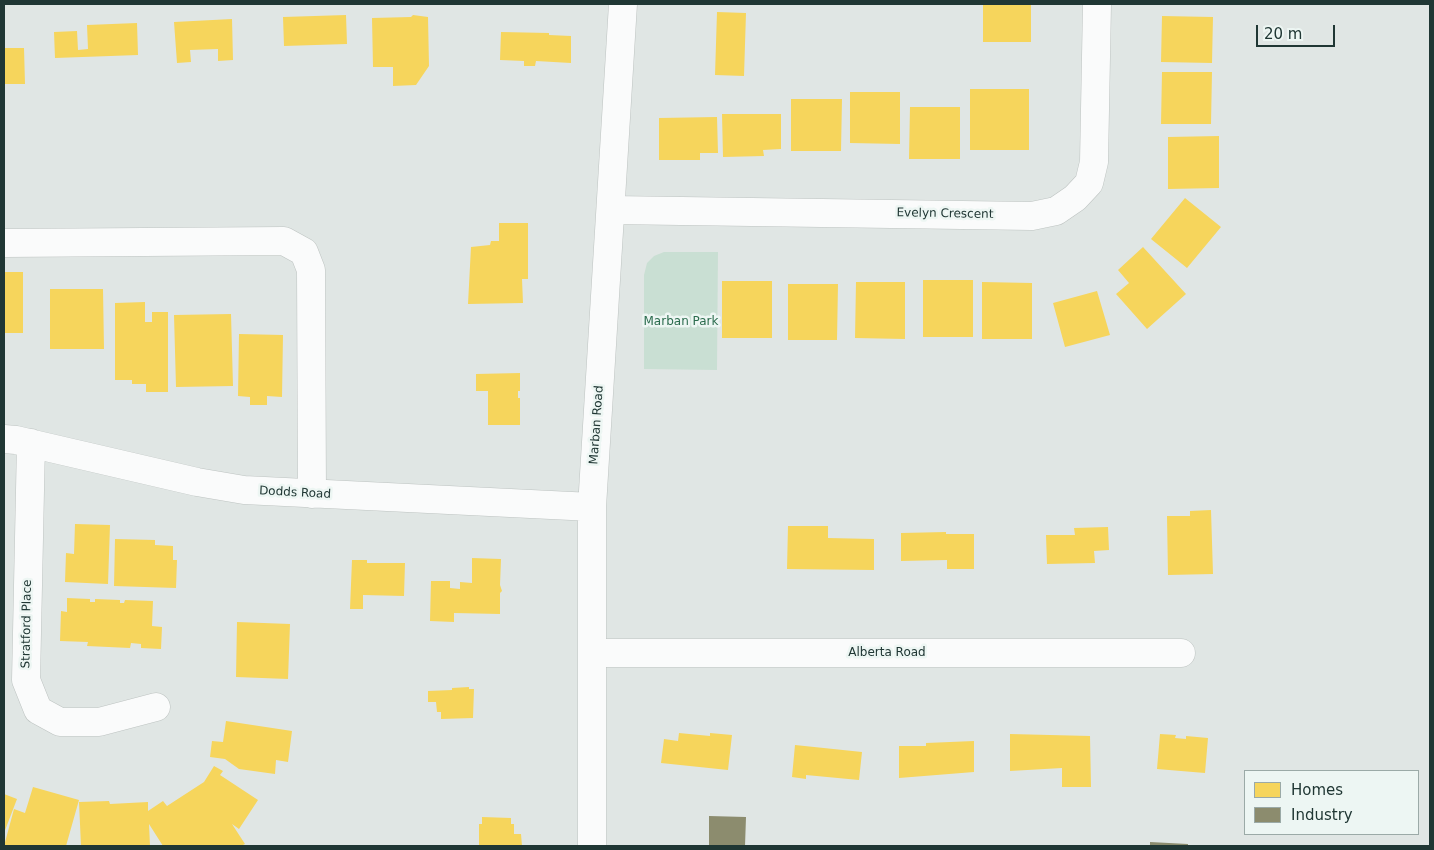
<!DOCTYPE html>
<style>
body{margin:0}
#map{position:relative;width:1434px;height:850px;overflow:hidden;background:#e0e6e4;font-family:"DejaVu Sans",sans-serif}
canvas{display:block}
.frame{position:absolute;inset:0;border:5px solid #203734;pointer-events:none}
.legend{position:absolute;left:1244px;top:770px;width:175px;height:65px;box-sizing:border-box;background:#edf6f3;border:1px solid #9baaa7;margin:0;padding:6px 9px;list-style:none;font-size:15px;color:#203734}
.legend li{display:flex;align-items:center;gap:10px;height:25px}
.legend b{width:25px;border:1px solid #9baaa7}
.scale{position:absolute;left:1256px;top:25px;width:79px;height:22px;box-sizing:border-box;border:2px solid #203734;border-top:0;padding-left:6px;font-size:15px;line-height:18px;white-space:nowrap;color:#203734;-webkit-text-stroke:4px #edf6f3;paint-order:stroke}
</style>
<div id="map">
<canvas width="1434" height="850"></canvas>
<div class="frame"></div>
<ul class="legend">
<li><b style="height:14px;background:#f6d55c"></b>Homes</li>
<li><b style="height:14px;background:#8c8c6e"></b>Industry</li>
</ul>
<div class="scale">20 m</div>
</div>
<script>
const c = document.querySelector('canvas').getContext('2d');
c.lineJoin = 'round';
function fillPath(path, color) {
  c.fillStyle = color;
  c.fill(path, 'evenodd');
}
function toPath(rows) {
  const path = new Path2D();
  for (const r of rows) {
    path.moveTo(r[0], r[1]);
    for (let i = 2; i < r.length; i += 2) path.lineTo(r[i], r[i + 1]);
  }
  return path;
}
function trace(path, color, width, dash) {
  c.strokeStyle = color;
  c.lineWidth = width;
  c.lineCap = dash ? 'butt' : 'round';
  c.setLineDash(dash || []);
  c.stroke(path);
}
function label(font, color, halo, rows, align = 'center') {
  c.font = font + ' "DejaVu Sans",sans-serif';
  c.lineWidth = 5;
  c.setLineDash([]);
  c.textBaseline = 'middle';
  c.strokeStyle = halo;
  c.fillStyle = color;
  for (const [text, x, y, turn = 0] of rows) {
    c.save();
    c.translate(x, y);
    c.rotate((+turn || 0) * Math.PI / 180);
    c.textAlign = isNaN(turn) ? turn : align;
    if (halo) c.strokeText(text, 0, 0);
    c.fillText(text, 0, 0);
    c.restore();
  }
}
fillPath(toPath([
 [664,252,718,252,717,370,644,369,644,275,647,263,654,256]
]), '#c9dfd3');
fillPath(toPath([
 [983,4,1031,4,1031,42,983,42],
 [717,12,746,13,744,76,715,75],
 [346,15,347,44,284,46,283,17],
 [413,15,428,17,429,66,416,85,393,86,393,67,373,67,372,18,411,17],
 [1162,16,1213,17,1212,63,1161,62],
 [232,19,233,60,218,61,218,49,190,50,191,62,177,63,174,22],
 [137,23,138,55,55,58,54,32,77,31,78,50,88,49,87,25],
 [501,32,549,33,549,35,571,36,571,63,536,61,535,66,524,66,524,61,500,60],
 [4,48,24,48,25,84,4,84],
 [1162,72,1212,72,1211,124,1161,124],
 [970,89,1029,89,1029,150,970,150],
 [850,92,900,92,900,144,850,143],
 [791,99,842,99,841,151,791,151],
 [910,107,960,107,960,159,909,159],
 [722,114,781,114,781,149,763,150,764,156,723,157],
 [717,117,718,153,700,153,700,160,659,160,659,118],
 [1219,136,1219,188,1168,189,1168,137],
 [1185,198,1221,227,1187,268,1151,239],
 [499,223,528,223,528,279,522,279,523,303,468,304,471,247,490,245,491,241,499,241],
 [1143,247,1186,294,1147,329,1116,294,1129,283,1118,270],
 [4,272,23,272,23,333,4,333],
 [923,280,973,280,973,337,923,337],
 [722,281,772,281,772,338,722,338],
 [856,282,905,282,905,339,855,338],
 [982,282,1032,283,1032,339,982,339],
 [788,284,838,284,837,340,788,340],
 [50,289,103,289,104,349,50,349],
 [1097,291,1110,335,1065,347,1053,303],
 [145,302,145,322,152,322,152,312,168,312,168,392,146,392,146,384,132,384,132,380,115,380,115,303],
 [231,314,233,386,176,387,174,315],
 [239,334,283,335,282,397,267,396,267,405,250,405,250,397,238,396],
 [520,373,520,391,518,391,518,398,520,398,520,425,488,425,488,391,476,391,476,374],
 [1211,510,1213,574,1168,575,1167,516,1190,516,1190,511],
 [75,524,110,525,108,584,65,582,66,553,74,554],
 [788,526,828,526,828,538,874,539,874,570,787,569],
 [1108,527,1109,550,1094,551,1095,563,1047,564,1046,535,1075,535,1074,528],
 [946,532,946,534,974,534,974,569,947,569,947,560,901,561,901,533],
 [115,539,155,540,155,545,173,546,173,560,177,560,176,588,114,586],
 [472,558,501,559,500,585,502,591,500,593,500,614,454,613,454,622,430,621,431,581,450,581,450,588,460,589,460,582,472,583],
 [352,560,367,560,367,563,405,563,404,596,363,595,363,609,350,609],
 [67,598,90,599,90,602,95,602,95,599,120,600,120,603,124,603,125,600,153,601,152,626,162,627,161,649,141,648,141,644,131,643,130,648,87,646,88,642,60,641,61,611,67,612],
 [237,622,290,624,288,679,236,677],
 [469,687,469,689,474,689,473,718,441,719,441,712,437,712,436,702,428,702,428,691,452,690,452,688],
 [226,721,292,731,288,762,276,760,275,774,239,769,225,759,210,757,212,741,223,742],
 [679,733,710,736,710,733,732,735,728,770,661,763,664,739,678,741],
 [1010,734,1090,736,1091,787,1062,787,1062,768,1010,771],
 [1160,734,1176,735,1175,738,1186,739,1186,736,1208,738,1205,773,1157,769],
 [974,741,974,772,899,778,899,746,926,746,926,743],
 [795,745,862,752,859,780,806,775,806,779,792,777],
 [214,766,223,771,220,775,258,800,239,829,232,824,245,844,241,846,163,846,149,824,150,846,81,846,79,802,109,801,110,804,148,802,148,811,163,801,167,806,204,782],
 [33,787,79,800,66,846,4,846,14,809,25,813],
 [4,794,17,799,4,833],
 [482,817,511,818,511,824,514,824,514,834,521,834,522,846,479,846,479,824,482,824]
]), '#f6d55c');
fillPath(toPath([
 [709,816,746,817,745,846,709,846],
 [1150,842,1188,844,1188,846,1150,846]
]), '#8c8c6e');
const minor = toPath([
 [611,210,1032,216,1056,211,1075,198,1089,183,1094,162,1097,4],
 [4,243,284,241,304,252,311,270,312,494],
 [4,439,16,440,197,482,244,490,592,507],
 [31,443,26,680,38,710,60,722,99,722,156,707],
 [593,653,1181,653],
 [592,846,592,507,623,4]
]);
trace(minor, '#bdc3c1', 29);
trace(minor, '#fafbfb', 28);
label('12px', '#203734', '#edf6f3', [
 ["Evelyn Crescent",945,214,1],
 ["Marban Road",597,425,-86],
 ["Dodds Road",295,493,3],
 ["Stratford Place",27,624,-89],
 ["Alberta Road",887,653]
]);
label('12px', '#2c6c4e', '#edf6f3', [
 ["Marban Park",681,322]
]);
</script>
